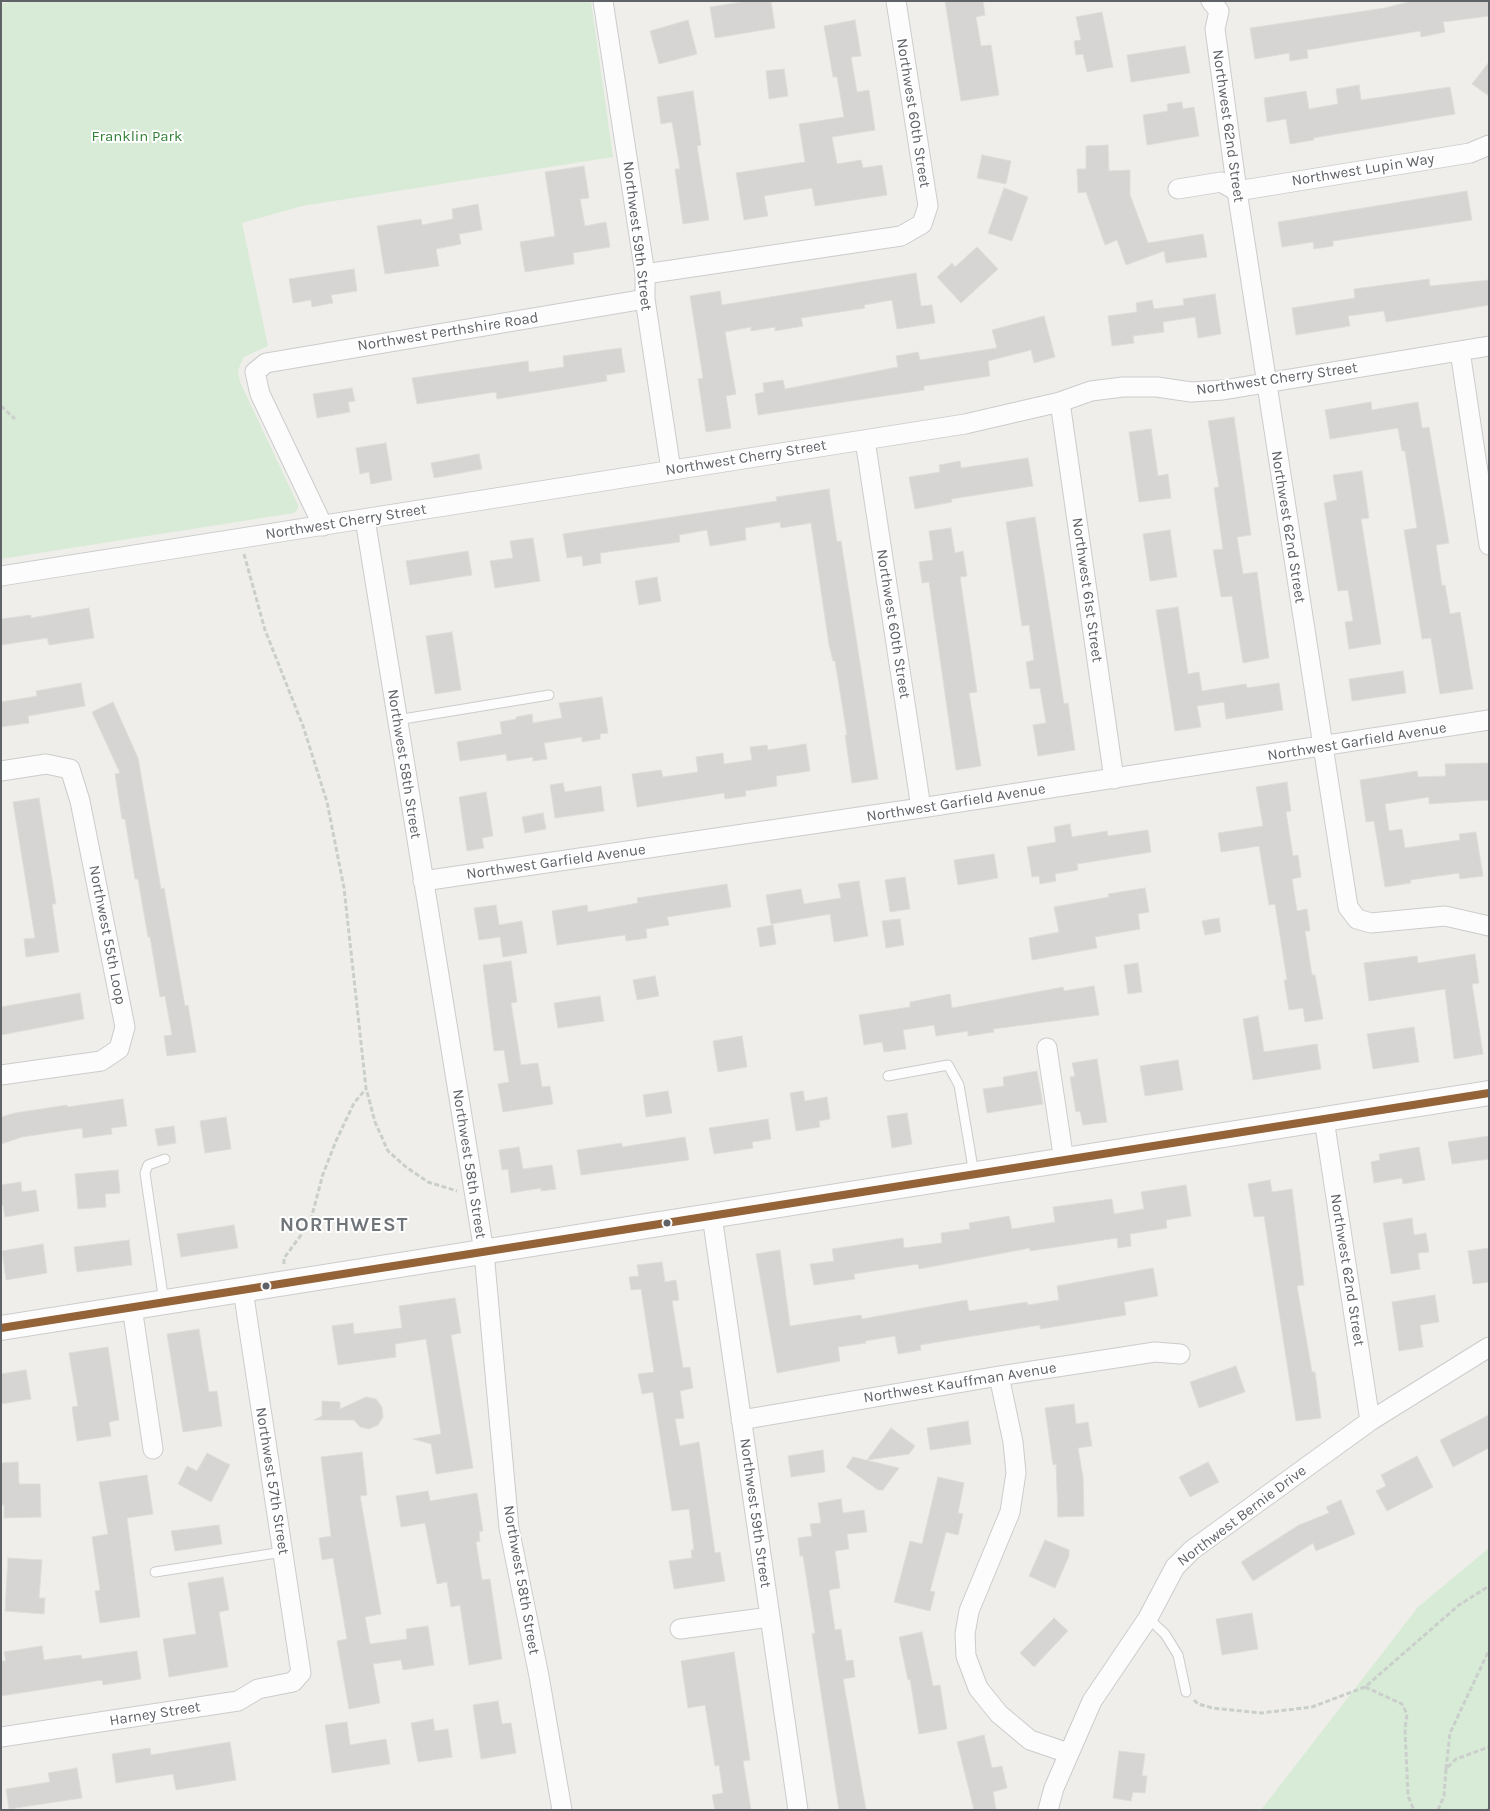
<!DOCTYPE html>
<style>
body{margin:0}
#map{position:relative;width:1490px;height:1811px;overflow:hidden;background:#efeeea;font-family:Karla,sans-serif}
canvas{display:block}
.frame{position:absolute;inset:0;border:2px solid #5f6368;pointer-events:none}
</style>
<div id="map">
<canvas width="1490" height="1811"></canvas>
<div class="frame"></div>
</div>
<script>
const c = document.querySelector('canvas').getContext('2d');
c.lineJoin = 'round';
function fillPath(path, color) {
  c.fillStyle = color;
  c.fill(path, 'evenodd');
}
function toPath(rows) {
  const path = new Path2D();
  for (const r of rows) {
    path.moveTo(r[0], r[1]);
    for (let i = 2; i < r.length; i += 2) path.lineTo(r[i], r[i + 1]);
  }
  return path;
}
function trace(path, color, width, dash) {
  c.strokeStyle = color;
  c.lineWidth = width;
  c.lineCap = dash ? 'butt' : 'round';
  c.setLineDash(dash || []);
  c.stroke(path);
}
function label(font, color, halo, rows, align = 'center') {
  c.font = font + ' Karla,sans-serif';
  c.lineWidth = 4;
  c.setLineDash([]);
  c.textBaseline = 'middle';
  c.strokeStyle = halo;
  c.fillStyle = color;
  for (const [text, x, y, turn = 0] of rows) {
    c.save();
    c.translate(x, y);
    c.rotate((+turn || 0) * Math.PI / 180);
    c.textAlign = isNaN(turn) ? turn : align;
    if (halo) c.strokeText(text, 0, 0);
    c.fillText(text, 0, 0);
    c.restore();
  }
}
fillPath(toPath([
 [12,1,591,1,613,157,302,206,242,223,268,346,244,357,238,370,240,382,298,505,298,509,294,513,1,559,1,4],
 [1489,1548,1489,1810,1261,1810,1418,1607]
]), '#d8ebd6');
const building = toPath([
 [748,1,771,1,775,28,715,38,710,7,748,1],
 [945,1,983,1,985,15,976,17,981,46,991,45,999,95,961,101,945,1],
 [1412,1,1489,1,1489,16,1443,22,1445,32,1421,37,1420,31,1307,50,1308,58,1290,61,1289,53,1255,59,1250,28,1385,8,1412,1],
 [1102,12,1113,67,1087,72,1083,54,1076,55,1074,41,1081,40,1076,17,1102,12],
 [688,20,697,54,659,64,650,31,688,20],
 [855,20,861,56,851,57,857,92,869,90,875,130,832,137,837,164,861,160,863,168,882,165,887,195,815,206,812,188,764,196,768,216,744,220,736,173,805,162,799,124,844,117,837,77,833,77,824,26,855,20],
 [1185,46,1190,73,1131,82,1127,55,1185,46],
 [1489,62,1489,96,1472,84,1489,62],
 [784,69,788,96,769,99,766,71,784,69],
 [1359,85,1361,100,1450,87,1455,114,1313,138,1314,140,1290,144,1286,119,1267,122,1264,98,1306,91,1309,109,1338,104,1336,89,1359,85],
 [693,91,701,145,697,146,709,220,683,224,675,169,680,169,672,122,661,124,657,97,693,91],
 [1182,102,1183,109,1194,107,1199,136,1147,145,1143,115,1168,111,1167,104,1182,102],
 [1108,145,1109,171,1130,170,1130,195,1148,243,1203,234,1207,257,1166,263,1164,251,1126,265,1117,240,1105,245,1086,192,1078,193,1077,169,1086,169,1086,146,1108,145],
 [982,155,1011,161,1006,184,977,178,982,155],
 [584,166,589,198,580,199,585,226,606,222,610,247,573,253,574,264,525,272,520,242,555,236,545,172,584,166],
 [1004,188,1028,197,1012,241,988,233,1004,188],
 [1467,191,1472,220,1333,241,1333,246,1314,249,1313,242,1282,247,1278,222,1467,191],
 [478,204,482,230,459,234,461,244,436,249,439,266,385,274,377,226,421,219,422,225,453,219,452,209,478,204],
 [977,247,998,269,961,303,937,277,952,263,955,267,977,247],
 [354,269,357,291,331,295,333,303,312,307,311,300,293,303,289,279,354,269],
 [916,273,921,306,932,305,935,323,897,329,892,300,864,305,865,308,801,318,803,326,775,331,775,327,751,331,751,327,725,332,736,394,726,396,731,428,706,432,698,379,703,378,690,296,720,291,722,305,916,273],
 [1429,279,1430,286,1489,280,1489,305,1386,322,1384,311,1348,316,1350,326,1296,335,1292,308,1355,298,1354,289,1429,279],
 [1215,294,1221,334,1198,338,1195,317,1163,322,1164,332,1133,336,1134,343,1112,346,1108,316,1137,312,1136,303,1152,300,1154,309,1184,305,1183,299,1215,294],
 [1044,316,1055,357,1034,363,1031,350,988,361,990,376,924,386,924,390,758,415,755,394,764,392,763,383,783,380,785,389,898,367,896,356,918,352,920,360,997,348,992,330,1044,316],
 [621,348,625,372,606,375,607,381,497,399,496,392,417,404,412,378,528,361,529,372,564,367,563,356,621,348],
 [352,388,355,401,348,402,350,412,317,418,313,394,352,388],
 [1371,402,1372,410,1418,402,1422,428,1429,427,1449,543,1436,545,1442,586,1445,585,1450,614,1460,612,1473,689,1440,694,1431,638,1422,639,1404,530,1417,528,1405,451,1402,451,1398,428,1330,439,1325,410,1371,402],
 [1234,417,1251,535,1237,537,1243,574,1257,572,1269,658,1243,663,1232,596,1221,597,1213,550,1223,549,1214,488,1219,487,1208,421,1234,417],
 [1151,429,1158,476,1168,474,1171,498,1139,502,1129,432,1151,429],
 [386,443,392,480,371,484,369,472,360,474,356,448,386,443],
 [479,454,482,469,434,478,431,463,479,454],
 [1028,458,1033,486,951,499,952,502,915,509,909,477,940,472,939,465,960,461,961,468,1028,458],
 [1362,471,1369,518,1361,519,1381,644,1349,649,1345,622,1353,621,1348,590,1338,591,1324,503,1337,500,1333,475,1362,471],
 [829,489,837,542,841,541,878,779,852,783,845,735,847,735,835,661,833,661,829,645,811,523,781,528,780,522,745,528,746,540,710,546,707,530,679,535,680,542,600,553,601,563,583,566,582,556,567,558,563,534,777,501,776,497,829,489],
 [1035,517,1064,704,1068,703,1075,750,1038,756,1033,725,1046,723,1040,688,1030,689,1026,662,1034,660,1029,625,1022,626,1006,522,1035,517],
 [951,528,955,553,963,551,967,576,960,577,977,692,969,693,981,766,956,770,929,582,922,583,919,562,933,560,929,531,951,528],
 [1170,530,1177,577,1150,581,1143,534,1170,530],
 [533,538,540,581,495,588,490,561,513,558,510,541,533,538],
 [468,551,472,575,410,585,406,561,468,551],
 [657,577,661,601,639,605,635,581,657,577],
 [1178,607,1188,674,1199,672,1202,691,1246,684,1247,688,1279,683,1283,710,1226,719,1224,702,1197,706,1201,727,1175,731,1156,610,1178,607],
 [89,608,94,638,49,645,47,638,1,645,1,619,31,615,31,618,89,608],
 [452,632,461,690,435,694,426,636,452,632],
 [1403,671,1406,693,1352,701,1349,679,1403,671],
 [81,683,85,706,28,716,29,723,1,727,1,702,37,696,36,691,81,683],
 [602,697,608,733,600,734,600,739,582,742,582,737,544,743,547,759,533,761,533,757,507,761,506,754,460,761,457,742,502,734,500,722,516,719,516,717,532,714,533,723,562,718,559,703,602,697],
 [113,702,138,758,161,889,164,888,185,1006,188,1005,196,1052,167,1056,164,1036,172,1035,165,996,160,997,150,937,148,937,138,879,135,879,125,819,122,819,115,774,120,773,92,712,113,702],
 [806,744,810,771,776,776,777,786,745,791,746,796,725,799,724,793,637,807,632,774,661,770,663,777,698,772,696,757,723,753,724,764,752,760,750,747,767,745,768,750,806,744],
 [1489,763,1489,800,1429,804,1429,797,1385,804,1389,831,1402,829,1405,848,1460,840,1459,834,1476,832,1483,876,1460,879,1459,873,1410,880,1411,883,1385,887,1374,821,1366,822,1360,780,1417,771,1418,777,1446,776,1445,764,1489,763],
 [1287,782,1291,811,1286,812,1293,856,1298,855,1301,877,1292,879,1297,911,1307,909,1310,931,1305,931,1312,975,1315,975,1323,1019,1305,1022,1303,1008,1289,1010,1284,980,1287,980,1275,904,1269,905,1259,846,1221,852,1218,833,1263,826,1256,787,1287,782],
 [563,783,565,792,601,786,604,811,555,818,550,785,563,783],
 [486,792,493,836,482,838,484,848,467,851,459,797,486,792],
 [39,798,56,904,52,904,59,952,26,957,24,939,35,938,13,802,39,798],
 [543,813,546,829,525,833,522,817,543,813],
 [1070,824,1072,837,1107,831,1108,836,1148,830,1151,852,1077,864,1078,870,1055,874,1056,881,1040,884,1039,876,1032,877,1027,847,1056,842,1054,827,1070,824],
 [994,854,998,878,958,885,954,860,994,854],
 [905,877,910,909,890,912,885,880,905,877],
 [859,881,868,936,834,942,830,914,771,924,766,895,801,889,804,904,841,898,838,884,859,881],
 [727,884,731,907,667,917,669,925,646,929,647,938,626,941,625,935,557,945,552,911,587,905,588,912,638,903,637,898,727,884],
 [1145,888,1149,912,1138,914,1140,929,1095,937,1097,948,1032,960,1029,938,1059,932,1054,907,1109,897,1108,894,1145,888],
 [496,905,499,925,522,921,527,953,503,957,500,937,479,940,474,908,496,905],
 [1219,918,1221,932,1205,935,1202,921,1219,918],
 [900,919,904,945,886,948,882,921,900,919],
 [773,925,776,944,760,947,757,928,773,925],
 [1475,954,1479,983,1472,984,1483,1054,1454,1059,1445,989,1369,1001,1364,963,1417,956,1418,963,1475,954],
 [511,961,517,1002,511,1003,521,1065,538,1063,542,1087,550,1086,553,1104,503,1112,498,1084,509,1082,504,1050,494,1051,483,965,511,961],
 [1138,963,1142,992,1128,994,1124,965,1138,963],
 [655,976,659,996,637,1000,633,980,655,976],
 [1094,986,1099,1015,993,1029,994,1032,968,1036,968,1031,936,1036,934,1025,903,1030,906,1049,884,1052,882,1042,864,1045,859,1015,910,1007,910,1002,950,994,952,1008,1063,987,1064,991,1094,986],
 [80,993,84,1019,1,1035,1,1007,80,993],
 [600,996,604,1021,558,1028,554,1003,600,996],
 [1258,1016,1264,1052,1317,1044,1321,1069,1253,1080,1243,1019,1258,1016],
 [1414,1027,1419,1062,1373,1069,1367,1034,1414,1027],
 [742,1036,747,1067,718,1072,713,1041,742,1036],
 [1097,1059,1107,1122,1083,1125,1080,1111,1076,1112,1073,1095,1070,1077,1075,1076,1072,1063,1097,1059],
 [1178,1060,1183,1090,1145,1096,1140,1066,1178,1060],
 [1037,1071,1043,1104,987,1113,983,1089,1004,1086,1003,1077,1037,1071],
 [668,1091,672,1113,646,1117,643,1095,668,1091],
 [803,1091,805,1101,827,1097,830,1119,819,1121,820,1127,796,1131,790,1093,803,1091],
 [123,1099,127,1126,111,1128,112,1134,83,1138,82,1128,22,1137,1,1144,1,1117,15,1113,67,1105,67,1107,123,1099],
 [907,1113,912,1144,892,1148,887,1116,907,1113],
 [226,1117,231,1149,205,1153,200,1121,226,1117],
 [768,1119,771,1139,752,1142,753,1148,714,1154,709,1128,768,1119],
 [174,1126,176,1143,158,1146,155,1129,174,1126],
 [1489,1136,1489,1159,1452,1164,1448,1142,1489,1136],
 [685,1137,689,1160,581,1175,577,1150,622,1143,622,1147,685,1137],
 [519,1147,523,1169,552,1165,556,1189,541,1191,541,1188,511,1193,508,1169,502,1170,499,1150,519,1147],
 [1419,1147,1425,1180,1403,1184,1402,1178,1374,1183,1371,1162,1380,1160,1379,1154,1419,1147],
 [118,1170,120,1193,105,1194,106,1207,78,1209,75,1174,118,1170],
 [1270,1180,1272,1192,1292,1189,1304,1285,1297,1286,1312,1372,1315,1372,1321,1418,1296,1421,1264,1216,1254,1217,1248,1184,1270,1180],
 [21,1182,22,1192,36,1190,39,1211,5,1217,3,1205,1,1205,1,1185,21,1182],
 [1186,1185,1191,1216,1166,1220,1167,1228,1130,1234,1131,1246,1118,1248,1117,1238,1030,1251,1030,1248,919,1269,918,1264,854,1274,855,1279,814,1285,810,1264,834,1261,832,1249,903,1238,904,1248,942,1243,941,1233,970,1229,969,1223,1009,1216,1012,1229,1055,1222,1053,1207,1112,1199,1114,1214,1144,1209,1141,1192,1186,1185],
 [1412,1218,1414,1235,1426,1233,1429,1252,1418,1253,1420,1269,1391,1274,1383,1223,1412,1218],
 [234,1225,238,1248,181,1257,177,1234,234,1225],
 [129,1240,132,1265,77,1272,74,1247,129,1240],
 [43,1244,47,1273,6,1280,2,1251,43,1244],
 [1489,1248,1489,1282,1473,1284,1468,1251,1489,1248],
 [780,1250,790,1326,861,1315,862,1319,967,1300,969,1311,1027,1302,1028,1305,1059,1300,1057,1286,1153,1268,1158,1296,1124,1302,1126,1315,1040,1329,1040,1325,973,1336,920,1345,921,1350,898,1354,895,1336,865,1341,866,1343,838,1347,840,1361,777,1373,756,1254,780,1250],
 [662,1262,665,1282,676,1280,679,1300,672,1301,683,1368,690,1367,693,1388,680,1391,684,1418,675,1419,680,1446,699,1442,715,1553,720,1552,725,1581,674,1589,669,1561,692,1558,691,1550,694,1550,689,1509,672,1511,653,1392,642,1394,638,1374,654,1372,641,1289,631,1290,629,1277,639,1276,637,1265,662,1262],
 [1435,1295,1439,1322,1420,1325,1423,1347,1399,1351,1392,1302,1435,1295],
 [455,1298,461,1333,451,1335,473,1468,436,1474,431,1444,413,1439,441,1434,426,1339,395,1344,396,1357,338,1365,332,1326,353,1323,354,1334,402,1328,399,1306,455,1298],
 [199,1329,209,1392,217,1391,222,1426,183,1432,167,1334,199,1329],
 [108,1347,119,1420,109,1422,111,1436,77,1441,72,1407,78,1406,69,1353,108,1347],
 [1236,1366,1245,1392,1199,1408,1190,1382,1236,1366],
 [26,1370,31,1399,1,1404,1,1374,26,1370],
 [366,1397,376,1399,382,1407,383,1417,378,1425,369,1429,360,1427,354,1420,314,1420,322,1416,322,1401,340,1402,340,1409,366,1397],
 [1074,1404,1076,1424,1088,1422,1092,1446,1078,1448,1083,1477,1084,1516,1058,1517,1056,1464,1053,1465,1045,1408,1074,1404],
 [1489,1415,1489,1448,1453,1467,1440,1440,1489,1415],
 [968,1421,971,1444,930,1450,927,1428,968,1421],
 [891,1428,915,1446,909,1454,867,1460,891,1428],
 [823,1450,825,1472,791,1477,788,1456,823,1450],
 [362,1452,367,1495,360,1496,381,1614,365,1617,370,1644,407,1639,406,1629,428,1626,434,1665,403,1670,401,1660,373,1664,380,1703,349,1709,337,1641,347,1639,333,1558,322,1560,319,1538,331,1536,321,1457,362,1452],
 [207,1453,230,1465,211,1502,178,1484,187,1466,197,1471,207,1453],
 [1417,1456,1433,1487,1387,1511,1376,1491,1386,1486,1381,1475,1417,1456],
 [853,1457,899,1468,883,1490,878,1490,846,1467,853,1457],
 [18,1462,19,1484,40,1484,41,1517,4,1518,4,1505,1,1505,1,1463,18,1462],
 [1208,1462,1219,1482,1190,1497,1179,1477,1208,1462],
 [147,1475,153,1514,127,1518,140,1617,100,1623,95,1591,100,1590,92,1537,108,1534,99,1482,147,1475],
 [938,1477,964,1483,958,1513,963,1514,958,1535,946,1532,930,1591,935,1592,930,1611,894,1602,910,1541,922,1544,938,1477],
 [428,1491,430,1501,477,1493,483,1531,479,1532,480,1541,476,1542,482,1580,490,1579,502,1659,469,1665,460,1605,451,1607,447,1582,437,1584,425,1523,401,1527,396,1496,428,1491],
 [841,1499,843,1513,864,1510,867,1532,847,1534,849,1549,835,1551,840,1588,829,1590,835,1630,841,1629,846,1661,853,1660,855,1677,843,1679,866,1810,839,1810,812,1634,815,1633,803,1556,800,1556,798,1538,812,1536,810,1524,821,1523,818,1503,841,1499],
 [1341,1500,1355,1534,1316,1551,1313,1543,1253,1581,1241,1562,1299,1525,1329,1513,1326,1507,1341,1500],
 [219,1525,222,1544,175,1551,171,1531,219,1525],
 [1045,1540,1069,1550,1069,1556,1055,1588,1029,1576,1045,1540],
 [8,1558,42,1560,39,1598,45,1598,44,1614,5,1611,8,1558],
 [223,1577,229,1610,219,1612,228,1667,169,1677,163,1639,196,1634,188,1583,223,1577],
 [1252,1613,1258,1649,1222,1655,1216,1619,1252,1613],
 [1054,1618,1068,1631,1034,1667,1020,1653,1054,1618],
 [922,1632,933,1686,940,1685,947,1729,919,1734,910,1679,908,1680,899,1637,922,1632],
 [42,1646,44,1660,81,1655,82,1659,137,1651,141,1679,103,1685,102,1680,1,1696,1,1661,6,1661,4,1652,42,1646],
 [734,1652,750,1760,743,1761,751,1810,715,1810,712,1795,723,1793,719,1765,715,1766,705,1705,688,1708,681,1661,734,1652],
 [498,1701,502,1724,511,1723,516,1753,481,1759,473,1705,498,1701],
 [433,1719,435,1731,448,1729,452,1757,418,1762,411,1723,433,1719],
 [347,1722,350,1745,386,1739,390,1764,332,1773,325,1725,347,1722],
 [984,1735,992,1768,1002,1766,1007,1788,993,1792,996,1810,974,1810,957,1742,984,1735],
 [230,1742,236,1780,176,1790,173,1774,116,1783,112,1754,150,1748,151,1755,230,1742],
 [1119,1751,1145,1754,1142,1776,1147,1776,1145,1793,1133,1792,1131,1801,1113,1798,1119,1751],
 [77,1768,82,1798,9,1809,6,1789,50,1782,48,1773,77,1768]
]);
fillPath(building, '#d6d5d3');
trace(building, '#deddd9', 1);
const service = toPath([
 [397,720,549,695],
 [888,1076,948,1065,959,1085,974,1174],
 [164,1302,145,1173,148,1165,165,1159],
 [155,1572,283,1552],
 [1148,1618,1165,1634,1178,1655,1186,1692]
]);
const minor = toPath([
 [603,1,645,274,645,299,671,470],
 [1211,1,1219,11,1215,29,1237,191,1348,907,1357,919,1371,923,1445,916,1489,926],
 [1178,189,1221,182,1237,191,1470,153,1489,145],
 [645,274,901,236,922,224,928,206,896,1],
 [1460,351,1489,545],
 [1060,402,1114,779],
 [865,440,921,808],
 [365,519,484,1252,509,1528,539,1676,562,1810],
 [323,526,260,394,255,372,266,363,645,299],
 [1,576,965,424,1060,402,1091,391,1123,387,1157,387,1191,392,1223,390,1489,346],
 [1,771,46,764,70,769,80,801,125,1027,119,1049,101,1061,1,1075],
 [423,881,921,808,1489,720],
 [1047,1048,1064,1161],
 [1324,1119,1370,1421],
 [712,1216,798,1810],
 [132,1307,153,1449],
 [999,1376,1013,1442,1016,1473,1010,1512,969,1611,965,1634,966,1656,978,1688,999,1714,1030,1740,1068,1753],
 [741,1420,999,1376,1155,1352,1180,1354],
 [680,1629,770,1617],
 [1,1737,238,1701,258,1689,293,1682,301,1673,243,1290],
 [1048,1810,1054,1788,1092,1701,1148,1618,1175,1567,1192,1550,1370,1421,1489,1347]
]);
const tertiary = toPath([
 [1,1328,1489,1093]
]);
trace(service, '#cbcccc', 11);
trace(minor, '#cbcccc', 21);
trace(tertiary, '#cbcccc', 26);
trace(toPath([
 [1,406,15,419],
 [244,554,265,630,303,726,327,802,344,888,366,1088,375,1122,388,1151,406,1167,428,1182,457,1191],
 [284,1264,284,1258,310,1223,323,1174,336,1141,354,1103,366,1089],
 [1365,1687,1402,1704,1407,1714,1405,1729,1408,1796,1414,1810],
 [1194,1700,1198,1704,1213,1708,1261,1713,1312,1707,1365,1687,1459,1605,1489,1586],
 [1446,1769,1450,1733,1489,1650],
 [1438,1810,1444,1796,1446,1769,1456,1759,1489,1747],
 [1488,1810,1489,1808]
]), '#cacfcc', 3, [5, 2.5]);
trace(service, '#fdfcfc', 9);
trace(minor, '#fdfcfc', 19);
trace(tertiary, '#fdfcfc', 24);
trace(toPath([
 [1,1328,1489,1093]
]), '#956338', 8);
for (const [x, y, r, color] of [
 [667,1223,4.5,"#5f6368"],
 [266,1286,4.5,"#5f6368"]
]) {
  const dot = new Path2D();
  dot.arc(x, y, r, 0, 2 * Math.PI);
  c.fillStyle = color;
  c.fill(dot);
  trace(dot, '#fff', 2);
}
label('15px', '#5f6368', '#fff', [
 ["Northwest 60th Street",913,113,81],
 ["Northwest 62nd Street",1228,126,82],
 ["Northwest Lupin Way",1363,170,-9],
 ["Northwest 59th Street",637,236,83],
 ["Northwest Perthshire Road",448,332,-9],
 ["Northwest Cherry Street",1277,379,-8],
 ["Northwest Cherry Street",746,458,-9],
 ["Northwest Cherry Street",346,522,-9],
 ["Northwest 62nd Street",1288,527,81],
 ["Northwest 61st Street",1087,590,82],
 ["Northwest 60th Street",893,624,81],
 ["Northwest Garfield Avenue",1357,742,-9],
 ["Northwest 58th Street",404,764,81],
 ["Northwest Garfield Avenue",956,803,-9],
 ["Northwest Garfield Avenue",556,862,-8],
 ["Northwest 55th Loop",107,935,79],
 ["Northwest 58th Street",469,1164,81],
 ["Northwest 62nd Street",1347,1270,81],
 ["Northwest Kauffman Avenue",960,1383,-9],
 ["Northwest 57th Street",272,1481,81],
 ["Northwest 59th Street",755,1513,82],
 ["Northwest Bernie Drive",1242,1516,-37],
 ["Northwest 58th Street",521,1580,80],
 ["Harney Street",155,1714,-9]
]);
label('15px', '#348238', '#fff', [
 ["Franklin Park",137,137]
]);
c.letterSpacing = '1px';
label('bold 20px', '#70757a', '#fff', [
 ["NORTHWEST",344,1225]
]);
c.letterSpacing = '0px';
</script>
